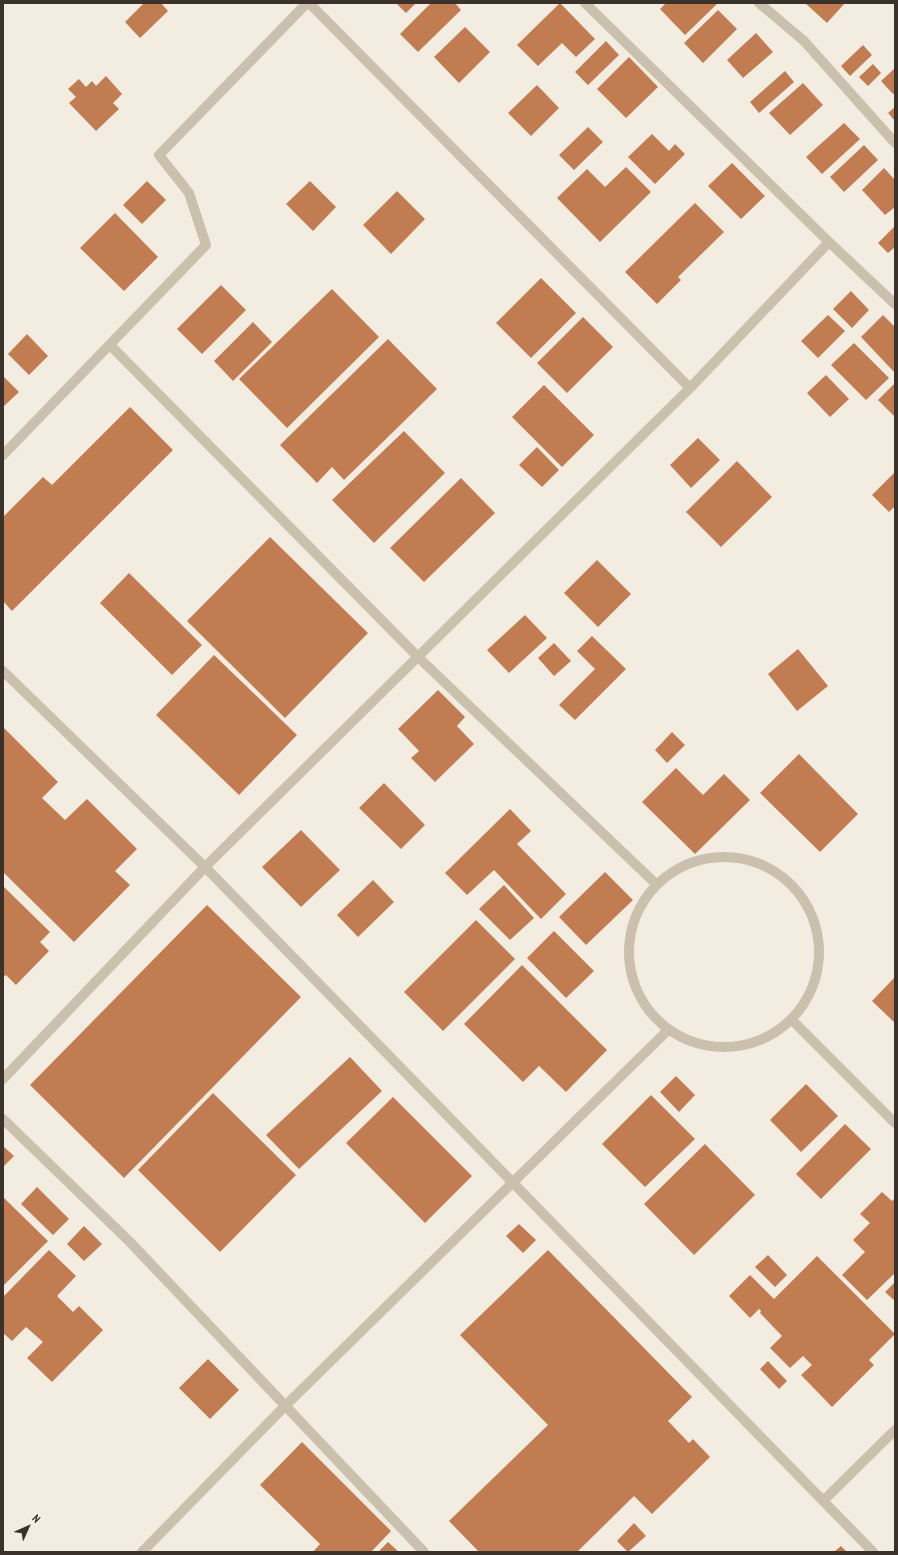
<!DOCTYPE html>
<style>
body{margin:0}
#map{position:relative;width:898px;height:1555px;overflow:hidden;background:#f3ede1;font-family:"PT Sans Narrow",sans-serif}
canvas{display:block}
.frame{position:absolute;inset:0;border:4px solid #3a322b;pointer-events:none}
.north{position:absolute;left:8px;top:1507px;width:40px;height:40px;-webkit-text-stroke:3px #faf6ee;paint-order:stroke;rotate:45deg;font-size:11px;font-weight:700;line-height:16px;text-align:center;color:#3a322b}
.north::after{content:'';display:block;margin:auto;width:14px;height:18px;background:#3a322b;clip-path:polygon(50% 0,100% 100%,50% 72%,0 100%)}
</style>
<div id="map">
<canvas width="898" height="1555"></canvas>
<div class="frame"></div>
<div class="north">N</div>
</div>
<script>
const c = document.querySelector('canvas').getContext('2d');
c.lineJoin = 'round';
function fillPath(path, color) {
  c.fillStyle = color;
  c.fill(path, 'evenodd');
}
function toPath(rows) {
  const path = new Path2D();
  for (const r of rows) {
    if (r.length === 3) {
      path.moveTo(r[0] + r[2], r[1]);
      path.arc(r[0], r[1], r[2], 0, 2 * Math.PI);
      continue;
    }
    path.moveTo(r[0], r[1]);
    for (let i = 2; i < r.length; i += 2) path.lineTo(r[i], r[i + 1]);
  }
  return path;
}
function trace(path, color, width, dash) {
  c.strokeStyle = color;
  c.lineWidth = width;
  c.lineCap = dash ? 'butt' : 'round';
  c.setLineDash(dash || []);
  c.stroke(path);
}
fillPath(toPath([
 [144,3,161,3,168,11,140,38,125,22],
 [396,3,416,3,406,13],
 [431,3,455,3,461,10,418,52,400,34],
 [560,3,595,39,576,57,562,43,538,66,517,45],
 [666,3,718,3,685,35,660,9],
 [805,3,845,3,827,23],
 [718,10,737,29,703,63,684,43],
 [465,27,490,52,459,83,434,57],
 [756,33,773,52,743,78,727,60],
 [606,41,619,55,588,85,575,72],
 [863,45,872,55,850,76,841,66],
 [629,57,658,87,626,118,597,89],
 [873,64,881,73,868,86,859,77],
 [895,68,895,93,893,94,881,81],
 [785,71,794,82,759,113,750,102],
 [106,76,122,94,113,103,119,109,96,131,69,103,76,97,68,89,79,79,86,87,92,81,96,86],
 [803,83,823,105,790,135,769,113],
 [537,85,559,108,531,136,508,113],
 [895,107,895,121,888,113],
 [844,123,860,139,822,174,806,157],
 [588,127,603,142,574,170,559,155],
 [652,134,669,151,675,144,685,154,655,184,628,157],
 [864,145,878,160,844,192,830,177],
 [732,163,765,196,741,219,708,186],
 [626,167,651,192,600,242,557,198,587,169,605,187],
 [884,168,895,180,895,207,885,215,862,190],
 [147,181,166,200,142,224,123,205],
 [310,181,336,207,313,231,286,204],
 [397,191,425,219,391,254,363,225],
 [695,203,724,232,678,277,681,280,657,304,625,272],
 [115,213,158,257,124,291,80,248],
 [895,226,895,247,888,253,878,243],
 [541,278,576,313,531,358,496,323],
 [221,285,246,310,202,354,177,329],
 [332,289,379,337,287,428,239,379],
 [851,291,869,310,852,328,833,309],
 [828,315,845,331,818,358,801,341],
 [883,315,895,327,895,373,861,337],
 [583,317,613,347,567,393,537,363],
 [253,322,272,342,233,381,214,361],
 [27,334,48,356,29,375,8,354],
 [388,339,437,389,344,480,332,467,317,483,280,445],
 [854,343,889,378,866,400,831,365],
 [826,375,849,399,830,417,807,393],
 [3,376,19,392,3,407],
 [895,383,895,417,878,400],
 [544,385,594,435,562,467,512,417],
 [130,407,173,450,12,611,3,601,3,517,43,477,52,485],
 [404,431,445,473,374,543,332,500],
 [698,438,720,460,691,488,670,465],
 [537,447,559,470,542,487,519,465],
 [737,461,772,497,721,547,686,512],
 [895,472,895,506,889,512,872,495],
 [461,478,495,513,424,582,390,548],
 [270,537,368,633,285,718,187,621],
 [597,560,631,594,598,627,564,593],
 [129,573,202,645,172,675,100,603],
 [525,615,547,638,509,673,487,650],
 [592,636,626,669,575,720,559,705,595,669,577,651],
 [554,643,571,661,554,676,538,658],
 [798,649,828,686,797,711,768,674],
 [214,655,297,735,239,795,156,715],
 [438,690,465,717,457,726,474,744,435,782,411,758,419,751,398,729],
 [3,727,58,782,42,798,65,820,87,799,137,849,115,871,130,885,74,942,3,872],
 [672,732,685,745,667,763,655,750],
 [799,754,858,814,820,852,760,793],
 [676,768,703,795,724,774,750,800,695,854,642,802],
 [384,783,425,825,401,849,359,808],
 [510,809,531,831,517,844,566,894,541,919,494,870,467,895,445,873],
 [301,830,340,870,301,907,262,867],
 [605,872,633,900,586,945,559,917],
 [373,880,394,902,358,937,337,915],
 [504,885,534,918,510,940,479,909],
 [3,886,50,932,40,942,49,951,16,985,6,975,3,977],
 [207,905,301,997,124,1178,30,1085],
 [476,920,515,959,443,1031,404,992],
 [554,931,594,971,566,998,527,958],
 [522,965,607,1050,566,1092,539,1066,523,1082,464,1024],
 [895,977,895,1023,872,1001],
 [350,1057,382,1091,299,1169,266,1135],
 [676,1076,695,1095,679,1112,660,1092],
 [806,1084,838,1116,801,1152,770,1120],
 [213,1093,296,1175,220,1252,138,1170],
 [651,1095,695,1139,645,1187,602,1144],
 [393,1097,472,1176,425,1223,346,1143],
 [845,1124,871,1149,821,1199,796,1174],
 [705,1144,755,1195,694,1255,644,1204],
 [3,1146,14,1156,3,1167],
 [37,1187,69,1219,53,1235,21,1204],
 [882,1192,892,1201,895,1198,895,1273,867,1300,842,1275,865,1252,853,1240,870,1223,860,1214],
 [3,1197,48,1241,3,1286],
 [519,1224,536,1240,523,1253,506,1236],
 [84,1226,102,1244,84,1261,67,1244],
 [49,1250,76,1276,57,1296,73,1312,79,1306,103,1330,52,1382,27,1358,43,1342,26,1327,12,1341,3,1333,3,1297],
 [548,1250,692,1397,668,1421,689,1443,693,1439,710,1457,652,1514,634,1496,577,1552,479,1552,449,1521,548,1425,460,1335],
 [768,1255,787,1275,775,1287,755,1267],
 [817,1256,895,1334,869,1360,874,1365,832,1407,801,1375,812,1365,803,1356,790,1368,770,1348,782,1336,760,1313,761,1311,759,1309,750,1318,729,1296,750,1275,774,1299],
 [895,1282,895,1301,885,1292],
 [208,1359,239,1390,210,1419,179,1388],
 [768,1361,787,1381,779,1389,760,1369],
 [302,1442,391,1531,371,1552,313,1552,320,1544,260,1485],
 [634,1523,646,1536,628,1552,617,1541],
 [388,1542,399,1552,378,1552],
 [841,1546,847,1552,834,1552]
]), '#c27c51');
trace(toPath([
 [309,3,690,388],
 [585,3,829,242,895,304],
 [759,3,804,41,895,143],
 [110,345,418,657,655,883],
 [3,455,206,245,189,193,159,155,307,3],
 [3,671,205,867,873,1552],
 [724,952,95],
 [793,1021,895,1123],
 [3,1079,205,867,690,388,829,242],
 [3,1119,130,1242,424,1552],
 [823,1501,895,1430],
 [142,1552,285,1406,667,1031]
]), '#cbbfad', 10);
</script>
